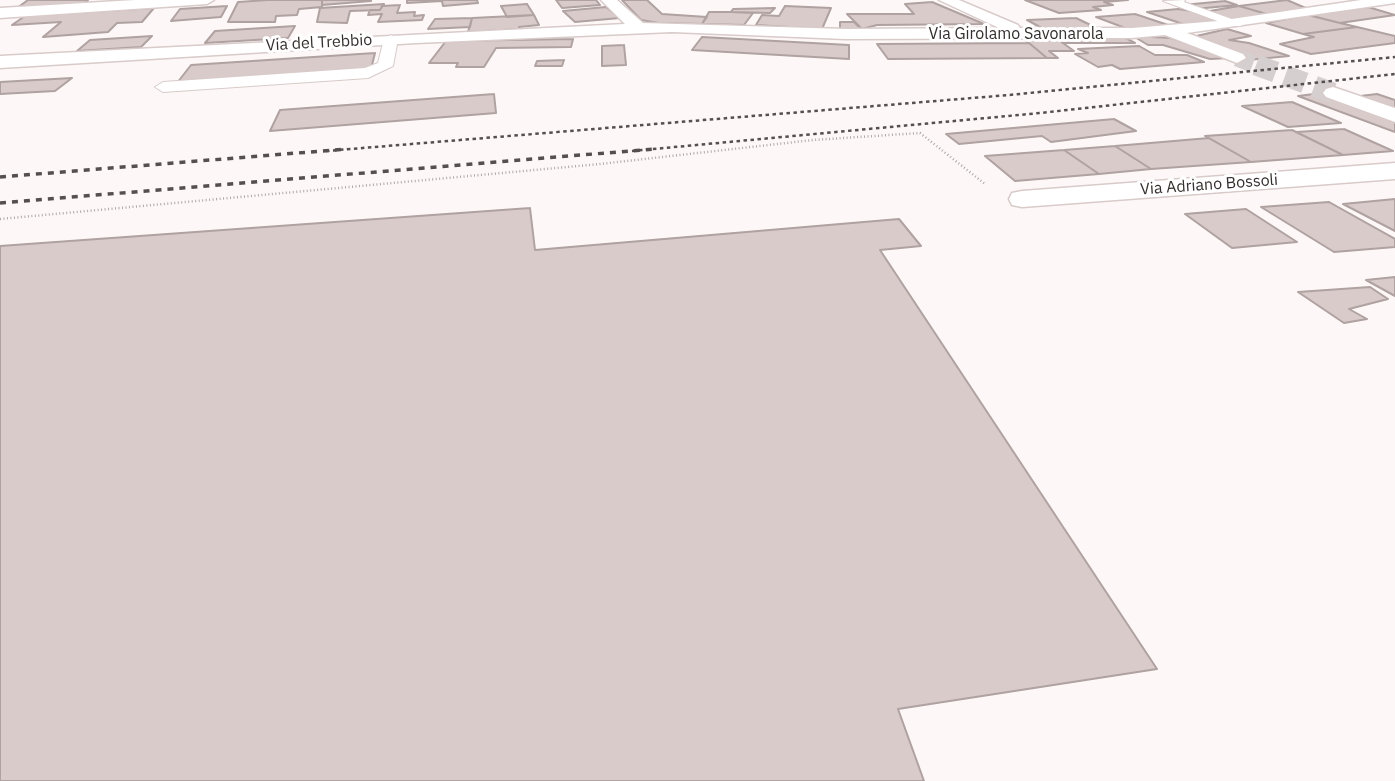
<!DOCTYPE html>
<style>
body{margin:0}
canvas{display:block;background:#fdf8f7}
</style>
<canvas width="1395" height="781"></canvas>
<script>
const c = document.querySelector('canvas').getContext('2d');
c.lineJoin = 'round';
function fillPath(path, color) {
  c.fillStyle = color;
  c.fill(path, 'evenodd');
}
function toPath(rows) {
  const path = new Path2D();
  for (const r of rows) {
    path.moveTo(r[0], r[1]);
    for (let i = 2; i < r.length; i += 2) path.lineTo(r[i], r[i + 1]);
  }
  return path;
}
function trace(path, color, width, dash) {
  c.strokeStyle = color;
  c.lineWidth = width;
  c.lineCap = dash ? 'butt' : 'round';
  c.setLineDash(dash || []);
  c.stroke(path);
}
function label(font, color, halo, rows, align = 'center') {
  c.font = font + ' "IBM Plex Sans",sans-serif';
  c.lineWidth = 6;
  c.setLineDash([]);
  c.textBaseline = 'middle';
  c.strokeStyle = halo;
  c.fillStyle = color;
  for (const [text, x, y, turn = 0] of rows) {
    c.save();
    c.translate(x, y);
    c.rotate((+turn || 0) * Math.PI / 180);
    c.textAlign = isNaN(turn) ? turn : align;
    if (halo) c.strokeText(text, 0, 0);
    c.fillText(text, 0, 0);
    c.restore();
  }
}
const building = toPath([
 [28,0,88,0,84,4,17,8,28,0],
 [268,0,322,0,322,7,299,9,297,15,276,16,275,22,228,22,238,2,268,0],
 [322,0,371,0,371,1,322,5,322,0],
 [407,0,477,0,478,3,443,6,442,1,407,3,407,0],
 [556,0,596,0,600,5,562,8,556,0],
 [622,0,647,0,662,14,707,17,702,24,659,23,641,20,622,0],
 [1025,0,1128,0,1104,2,1113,5,1093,7,1101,10,1059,13,1025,0],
 [1287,0,1308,9,1270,15,1239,6,1287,0],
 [1225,1,1237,5,1195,9,1183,5,1225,1],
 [932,2,984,24,877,25,862,29,847,14,914,14,905,4,932,2],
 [384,4,380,10,350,11,347,23,317,22,320,8,384,4],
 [527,4,534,15,507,17,501,6,527,4],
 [400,5,397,13,415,12,414,16,424,15,422,20,378,22,382,14,368,15,370,10,380,10,382,6,400,5],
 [227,6,221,17,171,21,180,9,227,6],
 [785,6,831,8,822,29,756,25,762,15,779,16,785,6],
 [1239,6,1270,15,1231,21,1204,12,1239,6],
 [606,7,620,18,575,22,563,11,606,7],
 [1368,7,1395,15,1340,23,1308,15,1368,7],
 [154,8,142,22,117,23,108,32,43,37,61,22,12,25,25,16,154,8],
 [775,8,770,13,731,12,733,9,775,8],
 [1178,9,1192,11,1230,23,1192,27,1147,12,1178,9],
 [709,12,731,12,753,13,744,25,702,24,709,12],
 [1135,14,1174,27,1133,31,1096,17,1135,14],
 [534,15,539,25,519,27,520,29,468,32,472,18,534,15],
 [1308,15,1340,23,1357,27,1303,34,1266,23,1308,15],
 [472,18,470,27,428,29,435,19,472,18],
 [1076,18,1101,30,1051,33,1027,20,1076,18],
 [840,22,854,22,864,32,840,30,840,22],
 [295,26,288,38,205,43,215,31,295,26],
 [1357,27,1395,36,1395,43,1311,54,1280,44,1314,37,1303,34,1357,27],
 [1227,29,1251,36,1229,40,1249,43,1289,56,1248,60,1192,37,1227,29],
 [152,36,141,47,77,51,90,40,152,36],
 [1122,36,1135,43,1063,43,1056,38,1122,36],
 [1133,36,1171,38,1231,58,1210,59,1163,45,1148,45,1133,36],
 [702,37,849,45,849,59,692,50,702,37],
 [1023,38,1056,38,1074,51,1049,51,1058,58,1047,58,1023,38],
 [573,39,571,47,496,48,484,67,456,67,458,63,429,63,446,41,573,39],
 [1029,43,1047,58,888,59,877,44,1029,43],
 [624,45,626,65,602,66,602,46,624,45],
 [1139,46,1155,55,1187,55,1204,62,1120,69,1112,65,1098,67,1075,54,1088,53,1078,49,1139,46],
 [375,53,371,69,177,83,191,65,375,53],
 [564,60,562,66,535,66,537,61,564,60],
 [72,78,55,91,0,94,0,82,72,78],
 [1322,93,1395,119,1395,132,1298,96,1322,93],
 [494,94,496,113,270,131,280,110,494,94],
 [1377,94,1395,100,1395,112,1352,97,1377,94],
 [1292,102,1341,123,1288,127,1242,106,1292,102],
 [1114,119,1136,131,1051,142,1042,136,959,144,946,134,1114,119],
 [1344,129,1393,151,1343,155,1296,132,1344,129],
 [1292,130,1343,155,1251,162,1205,136,1292,130],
 [1209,138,1251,162,1151,169,1115,146,1209,138],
 [1115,146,1151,169,1099,174,1064,150,1115,146],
 [1064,150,1099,174,1015,181,985,156,1064,150],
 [1395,199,1395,231,1343,204,1395,199],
 [1329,202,1395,239,1395,247,1334,252,1261,207,1329,202],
 [530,208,535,250,899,219,921,246,880,250,1157,669,898,709,924,781,0,781,0,246,530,208],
 [1246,209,1297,242,1232,248,1185,214,1246,209],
 [1395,277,1395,296,1366,280,1395,277],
 [1370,287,1388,299,1349,309,1367,319,1344,323,1298,292,1370,287]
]);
fillPath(building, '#d8cbca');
trace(building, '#afa2a1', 2);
trace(toPath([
 [1237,58,1261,67]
]), '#d5d0cf', 17, [17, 9]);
trace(toPath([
 [1256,65,1333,93]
]), '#d5d0cf', 21, [21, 10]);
const service = toPath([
 [1185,0,1184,2,1243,23,1241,26,1231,26,1163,1,1185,0],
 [391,35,398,39,393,66,368,78,163,92,155,87,163,82,365,68,378,63,384,39,391,35]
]);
const minor = toPath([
 [135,0,214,0,207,4,0,18,0,8,135,0],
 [601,0,617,0,643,23,846,29,999,28,939,0,959,0,1018,25,1020,28,1132,28,1218,21,1361,0,1395,0,1395,3,1187,33,1243,54,1246,58,1237,63,1165,35,1132,38,846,39,672,32,416,43,0,68,0,56,625,24,601,0],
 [1333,87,1395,108,1395,122,1326,97,1323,93,1326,89,1333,87],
 [1395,163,1395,179,1022,207,1012,205,1009,199,1012,193,1022,191,1395,163]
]);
trace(service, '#d8cbca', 2);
trace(minor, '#d8cbca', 3);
trace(toPath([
 [0,219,600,164,813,140,920,133,985,184]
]), '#aea9a8', 2.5, [1, 2.5]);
fillPath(service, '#fff');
fillPath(minor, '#fff');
trace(toPath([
 [326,151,1009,95,1395,57],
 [632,151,1040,113,1395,74]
]), '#554f4f', 2.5, [3.5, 3.5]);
trace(toPath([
 [0,177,347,149],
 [0,203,654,149]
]), '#554f4f', 3.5, [6, 6]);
label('16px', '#342e2e', '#fff', [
 ["Via Girolamo Savonarola",1016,34],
 ["Via del Trebbio",319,43,-3],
 ["Via Adriano Bossoli",1209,185,-4]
]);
</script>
